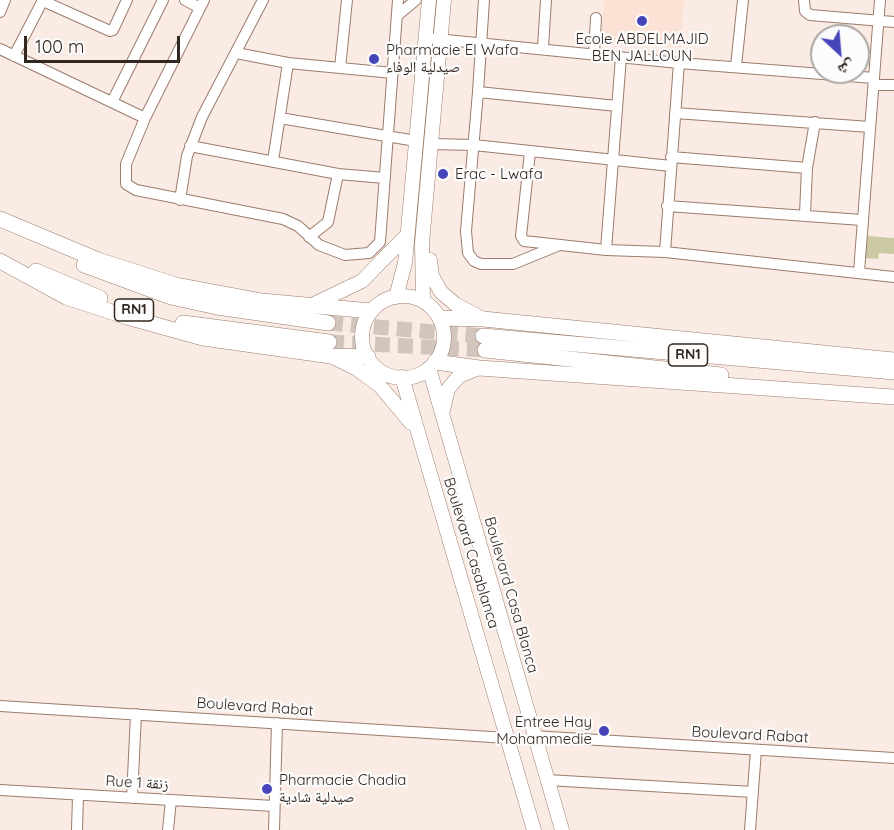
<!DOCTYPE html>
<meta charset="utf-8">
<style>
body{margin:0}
#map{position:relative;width:894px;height:830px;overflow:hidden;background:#faece4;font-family:Quicksand,"Noto Naskh Arabic",sans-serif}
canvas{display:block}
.north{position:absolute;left:810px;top:24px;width:60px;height:60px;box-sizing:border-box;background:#fcfcfc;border:2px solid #aca7a4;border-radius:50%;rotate:154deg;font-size:16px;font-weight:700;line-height:24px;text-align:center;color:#33271f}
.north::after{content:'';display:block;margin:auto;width:21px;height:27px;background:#4644b9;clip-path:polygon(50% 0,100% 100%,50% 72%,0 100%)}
.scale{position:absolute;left:24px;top:36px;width:156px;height:27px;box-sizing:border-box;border:3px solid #33271f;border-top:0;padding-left:8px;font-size:18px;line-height:21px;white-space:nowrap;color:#33271f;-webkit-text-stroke:4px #fcfcfc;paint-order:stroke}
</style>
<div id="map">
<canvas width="894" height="830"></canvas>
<div class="north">ش</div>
<div class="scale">100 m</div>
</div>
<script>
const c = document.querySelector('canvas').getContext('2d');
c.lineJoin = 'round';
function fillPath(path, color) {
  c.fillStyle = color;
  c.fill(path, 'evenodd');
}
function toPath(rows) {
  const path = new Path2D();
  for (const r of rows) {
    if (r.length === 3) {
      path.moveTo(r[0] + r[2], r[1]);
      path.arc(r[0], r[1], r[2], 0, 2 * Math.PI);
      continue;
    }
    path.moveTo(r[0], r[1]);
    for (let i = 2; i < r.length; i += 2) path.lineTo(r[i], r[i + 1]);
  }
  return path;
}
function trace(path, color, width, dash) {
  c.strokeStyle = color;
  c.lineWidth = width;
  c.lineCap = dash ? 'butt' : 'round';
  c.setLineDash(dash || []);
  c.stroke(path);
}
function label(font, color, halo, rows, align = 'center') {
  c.font = font + ' Quicksand,"Noto Naskh Arabic",sans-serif';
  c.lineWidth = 4.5;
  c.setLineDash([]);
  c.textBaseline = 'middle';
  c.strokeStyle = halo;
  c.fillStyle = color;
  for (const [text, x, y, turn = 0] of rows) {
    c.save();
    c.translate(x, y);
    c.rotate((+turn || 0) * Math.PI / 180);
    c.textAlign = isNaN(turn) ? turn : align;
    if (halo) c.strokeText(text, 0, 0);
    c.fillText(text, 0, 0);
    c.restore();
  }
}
fillPath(toPath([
 [604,0,684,0,680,47,601,43]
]), '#fce2d4');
fillPath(toPath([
 [867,236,894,238,894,254,879,253,878,259,865,258]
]), '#cccaa4');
trace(toPath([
 [328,323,483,336],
 [329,342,485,350]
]), '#d2c5bd', 15, [15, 8]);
const minor = toPath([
 [185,0,200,8],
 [204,0,145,118,126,164,126,184,136,190,283,219,298,226,319,245,345,255,369,253,380,242,398,0],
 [804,0,805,11,810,15,894,22],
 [43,1,110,31,113,30,127,0],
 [0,12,5,0],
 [398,15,416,0],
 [426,38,679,63,874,78],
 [543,47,546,0],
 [0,49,145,118],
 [236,53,288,63,393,73],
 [594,54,596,18],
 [14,56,43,0],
 [736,66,743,0],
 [340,68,347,0],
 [874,85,894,85],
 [478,92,484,0],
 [112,102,163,0],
 [675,113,870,127],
 [280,118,416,141],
 [431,144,474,145,671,166],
 [190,146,338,174,385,178],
 [530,152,521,236,524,241,606,250,665,252,894,277],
 [671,157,807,168],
 [273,161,288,63],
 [180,200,187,156,202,117,263,0],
 [667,206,862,220],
 [805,214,807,168,815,122],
 [309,237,328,222,338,174],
 [557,246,513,264,481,264,474,261,468,253,466,231,478,92,617,106],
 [606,250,621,57],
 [665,252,679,63],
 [859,272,880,0],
 [0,706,507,738],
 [533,736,894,758],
 [547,780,753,792],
 [0,790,274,806],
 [132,798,136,714],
 [77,830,78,796],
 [168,830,171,800],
 [274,830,277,723],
 [750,830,756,750]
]);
const major = toPath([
 [430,260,432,276,441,292,455,304,483,319],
 [403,337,41],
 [396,297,405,263,429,0],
 [423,301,422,243,444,0],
 [312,305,362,281,407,235],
 [331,356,357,369,380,386,411,423],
 [429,368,562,830],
 [402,377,534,830],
 [443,410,448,389,459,376,479,368]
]);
const highway = toPath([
 [0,219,98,260,176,285,262,301,371,311],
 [0,261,66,297,127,317,203,338,331,356,368,357],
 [84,265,171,297,217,307,328,323],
 [36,271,100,298],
 [440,318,483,319,894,360],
 [183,323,329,342],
 [483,336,894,372],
 [485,350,721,375],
 [435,362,479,368,894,397]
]);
trace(minor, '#9b7c6a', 12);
trace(major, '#9b7c6a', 15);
trace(highway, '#9b7c6a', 16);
trace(minor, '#fff', 10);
trace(major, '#fff', 14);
trace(highway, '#fff', 15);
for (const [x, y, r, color] of [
 [642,21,6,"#4644b9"],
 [374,59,6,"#4644b9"],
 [443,174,6,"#4644b9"],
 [604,731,6,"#4644b9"],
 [267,789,6,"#4644b9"]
]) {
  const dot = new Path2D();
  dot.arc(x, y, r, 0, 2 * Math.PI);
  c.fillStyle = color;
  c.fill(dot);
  trace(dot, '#fcfcfc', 2);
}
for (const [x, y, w] of [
 [134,310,39],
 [688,355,39]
]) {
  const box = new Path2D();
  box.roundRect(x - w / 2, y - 11, w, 22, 4.5);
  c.fillStyle = '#fcfcfc';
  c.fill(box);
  trace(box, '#33271f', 1.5);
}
label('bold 14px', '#33271f', null, [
 ["RN1",134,310],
 ["RN1",688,355]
]);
label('15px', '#33271f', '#fcfcfc', [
 ["Ecole ABDELMAJID",642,39,"center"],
 ["BEN JALLOUN",642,56,"center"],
 ["Pharmacie El Wafa",386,50],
 ["صيدلية الوفاء",386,67],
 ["Erac - Lwafa",455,174],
 ["Entree Hay",592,722,"right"],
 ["Mohammedie",592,739,"right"],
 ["Pharmacie Chadia",279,780],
 ["صيدلية شادية",279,797]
], 'left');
label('15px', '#33271f', '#fcfcfc', [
 ["Boulevard Casablanca",471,553,73],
 ["Boulevard Casa Blanca",511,595,74],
 ["Boulevard Rabat",255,707,4],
 ["Boulevard Rabat",750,735,3],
 ["Rue 1 زنقة",137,783,3]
]);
</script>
